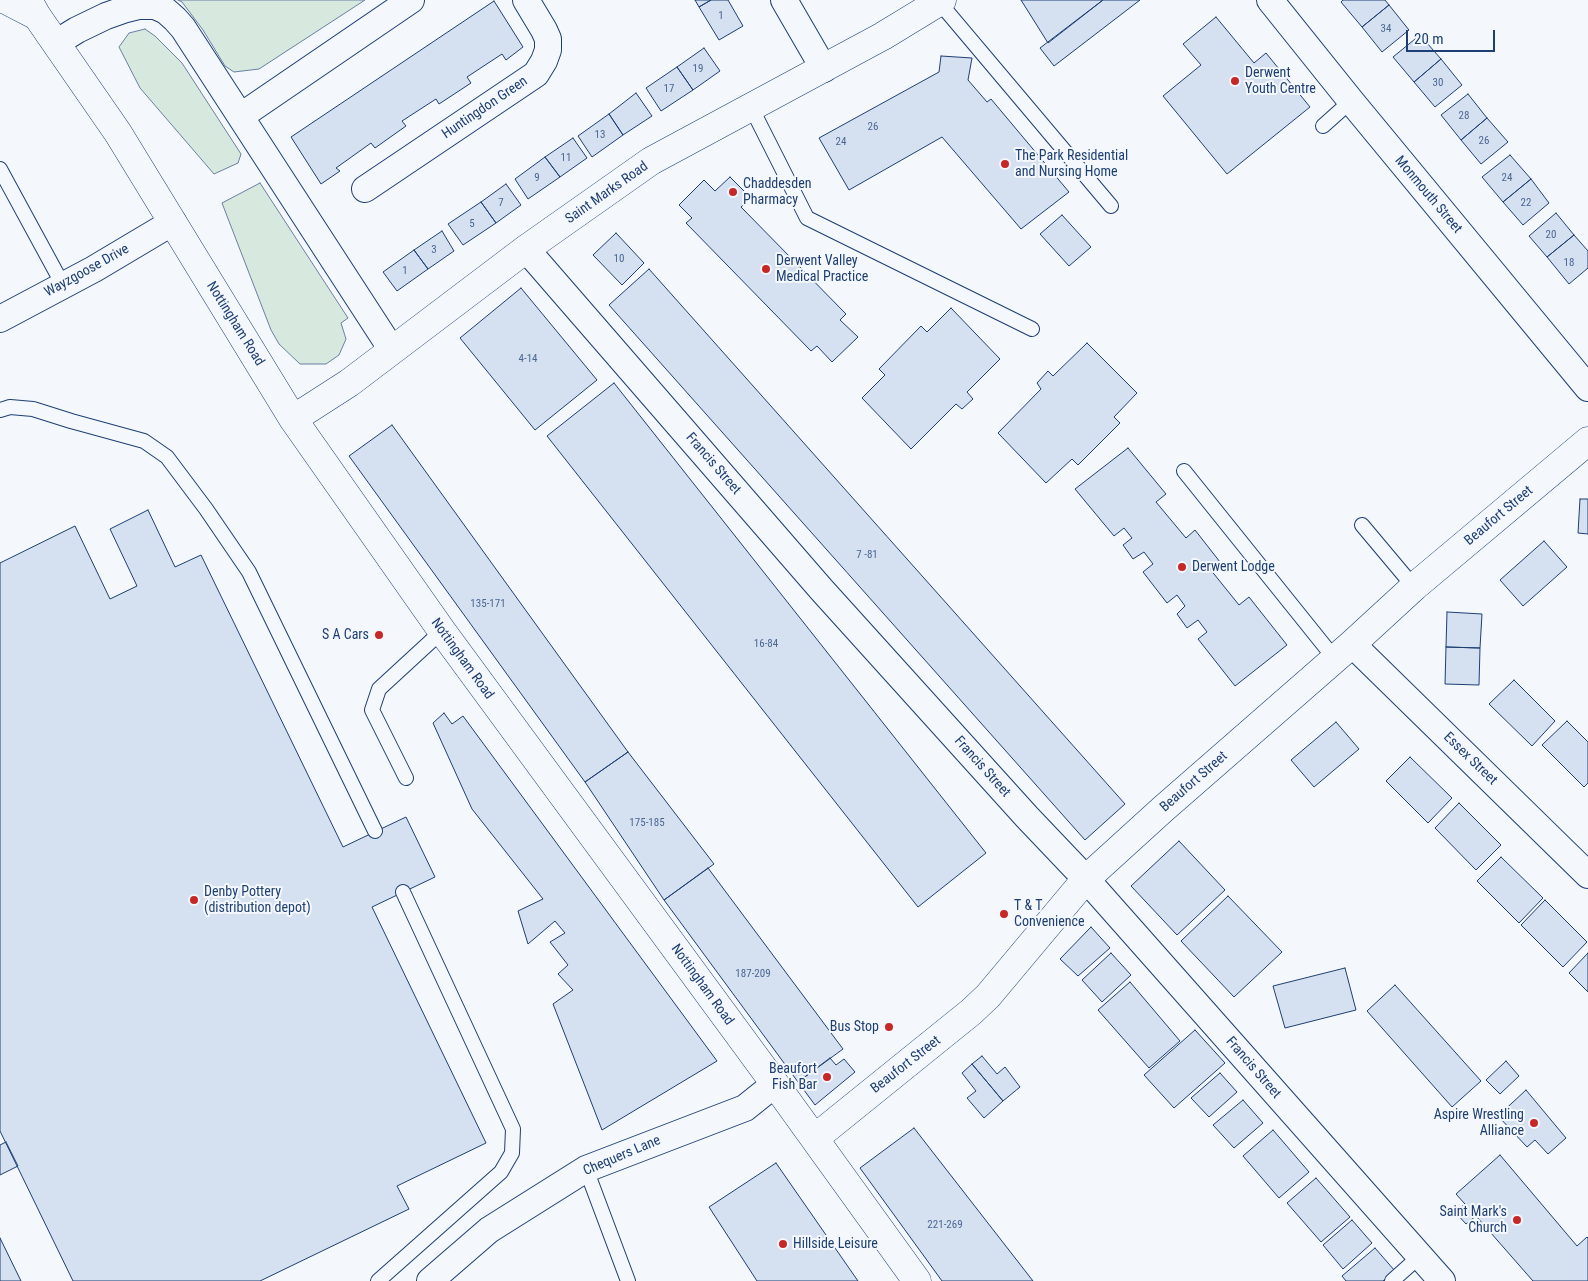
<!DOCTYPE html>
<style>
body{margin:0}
#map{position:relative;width:1588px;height:1281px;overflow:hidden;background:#f4f7fb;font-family:"Roboto Condensed",sans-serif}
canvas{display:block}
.scale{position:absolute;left:1406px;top:30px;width:89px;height:22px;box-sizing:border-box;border:2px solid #1d3f73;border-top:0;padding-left:6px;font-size:15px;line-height:18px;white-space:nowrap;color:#1d3f73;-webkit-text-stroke:4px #f4f7fb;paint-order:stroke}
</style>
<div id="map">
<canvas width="1588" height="1281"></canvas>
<div class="scale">20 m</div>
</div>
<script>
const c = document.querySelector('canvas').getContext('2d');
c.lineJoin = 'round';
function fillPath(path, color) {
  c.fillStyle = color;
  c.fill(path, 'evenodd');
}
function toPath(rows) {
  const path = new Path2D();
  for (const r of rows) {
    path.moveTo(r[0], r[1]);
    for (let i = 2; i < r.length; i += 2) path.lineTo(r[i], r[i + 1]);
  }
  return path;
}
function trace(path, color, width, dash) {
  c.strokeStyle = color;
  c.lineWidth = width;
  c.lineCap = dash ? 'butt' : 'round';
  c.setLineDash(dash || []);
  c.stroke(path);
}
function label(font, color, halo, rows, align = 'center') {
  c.font = font + ' "Roboto Condensed",sans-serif';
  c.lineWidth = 4;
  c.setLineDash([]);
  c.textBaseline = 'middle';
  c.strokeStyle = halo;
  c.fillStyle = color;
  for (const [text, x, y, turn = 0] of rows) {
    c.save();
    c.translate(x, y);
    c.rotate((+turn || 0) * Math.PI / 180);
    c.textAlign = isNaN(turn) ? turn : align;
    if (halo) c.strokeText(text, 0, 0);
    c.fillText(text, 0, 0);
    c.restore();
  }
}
const green = toPath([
 [178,0,365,0,259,69,234,72,225,66,203,30,182,2,178,0],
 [145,29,155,36,182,63,241,154,238,163,214,174,140,88,119,47,129,33,145,29],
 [260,183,348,318,341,323,346,339,339,355,326,364,300,364,279,344,271,330,222,203,260,183]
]);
fillPath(green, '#d7e8df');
trace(green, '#687fa3', 1);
const building = toPath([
 [695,0,711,0,699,7,695,0],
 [711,0,728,0,743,26,719,40,699,7,711,0],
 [1021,0,1103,0,1048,43,1021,0],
 [1103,0,1140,0,1054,66,1040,48,1103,0],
 [1343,0,1385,0,1389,5,1362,27,1341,2,1343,0],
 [494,1,523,47,506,60,502,54,467,77,471,83,439,104,436,99,402,121,406,126,375,148,371,143,336,168,340,171,321,184,291,137,494,1],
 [1389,5,1409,30,1382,52,1362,27,1389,5],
 [1216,17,1254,63,1266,53,1310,107,1227,174,1163,96,1201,65,1183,44,1216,17],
 [1420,35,1441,59,1414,82,1393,57,1420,35],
 [704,48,720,71,693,90,677,67,704,48],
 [941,56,972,58,968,80,987,102,991,99,1069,192,1021,229,942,137,849,190,819,138,939,72,941,56],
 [1441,59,1462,85,1435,107,1414,82,1441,59],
 [677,67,693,90,661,111,646,88,677,67],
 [636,93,652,116,623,135,609,114,636,93],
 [1468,94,1487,118,1461,140,1441,115,1468,94],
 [609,114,623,135,592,157,578,136,609,114],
 [1487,118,1508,142,1481,164,1461,140,1487,118],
 [573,138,587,158,560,177,545,157,573,138],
 [1510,155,1531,179,1503,202,1482,177,1510,155],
 [545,157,560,177,528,199,515,179,545,157],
 [730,177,751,198,741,207,846,314,840,320,858,337,832,362,817,346,811,351,686,223,692,218,679,205,704,180,715,191,730,177],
 [1531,179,1549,203,1523,225,1503,202,1531,179],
 [506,184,521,205,496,223,481,202,506,184],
 [481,202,496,223,463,245,448,224,481,202],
 [1556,213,1574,235,1547,257,1529,236,1556,213],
 [1062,215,1091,247,1069,266,1040,234,1062,215],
 [442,231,454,251,428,269,414,250,442,231],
 [616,233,644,263,622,285,593,255,616,233],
 [1574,235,1588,251,1588,268,1569,284,1547,257,1574,235],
 [414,250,428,269,397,291,383,272,414,250],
 [649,269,1125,804,1085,840,609,305,649,269],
 [521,288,597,380,535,430,460,338,521,288],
 [951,308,1000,359,967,392,973,399,962,409,956,404,911,449,862,398,885,375,879,369,921,326,927,332,951,308],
 [1087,343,1137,393,1114,417,1120,423,1078,465,1072,459,1046,483,998,433,1041,389,1037,383,1048,371,1053,376,1087,343],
 [614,383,986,853,918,907,547,436,614,383],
 [392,425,628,752,585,782,349,456,392,425],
 [1128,448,1166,494,1156,502,1186,538,1195,530,1220,562,1210,569,1239,605,1249,597,1287,645,1235,686,1198,639,1207,632,1198,620,1187,628,1177,614,1185,606,1177,595,1167,603,1143,572,1153,564,1144,552,1133,559,1123,545,1132,538,1124,528,1114,536,1075,489,1128,448],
 [1580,499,1588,499,1588,534,1578,533,1580,499],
 [148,510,175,567,201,555,343,847,406,817,435,877,372,907,486,1143,397,1186,409,1209,260,1281,73,1281,0,1131,0,563,75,526,110,599,137,586,110,529,148,510],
 [1544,541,1567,567,1523,606,1500,580,1544,541],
 [1447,612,1482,614,1480,648,1446,647,1447,612],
 [1446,647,1480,648,1479,685,1445,684,1446,647],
 [1514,680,1555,721,1532,746,1489,704,1514,680],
 [444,713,452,724,463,716,717,1061,602,1130,553,1004,573,990,558,974,568,965,550,942,565,933,555,921,528,944,518,911,543,899,472,809,433,723,444,713],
 [1567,721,1588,742,1588,783,1584,787,1542,745,1567,721],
 [1336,722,1359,749,1314,787,1291,760,1336,722],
 [628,752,714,864,664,900,585,782,628,752],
 [1410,757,1452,798,1428,823,1386,781,1410,757],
 [1459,803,1501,845,1476,870,1435,828,1459,803],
 [1179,841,1225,890,1177,935,1131,886,1179,841],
 [1501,857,1543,898,1519,923,1477,881,1501,857],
 [708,868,843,1049,798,1082,664,900,708,868],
 [1228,896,1282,952,1234,997,1181,941,1228,896],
 [1545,900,1587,942,1563,967,1521,925,1545,900],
 [1091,927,1110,948,1078,976,1060,959,1091,927],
 [1111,953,1131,975,1102,1002,1082,980,1111,953],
 [1588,953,1588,992,1569,973,1588,953],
 [1345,968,1356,1010,1285,1028,1273,986,1345,968],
 [1130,982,1180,1041,1149,1068,1098,1010,1130,982],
 [1395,985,1481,1081,1452,1107,1367,1011,1395,985],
 [1195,1030,1225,1063,1174,1108,1144,1075,1195,1030],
 [982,1056,997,1074,1005,1067,1020,1087,1003,1101,972,1064,982,1056],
 [830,1058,836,1065,844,1059,855,1072,815,1105,798,1082,830,1058],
 [1506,1061,1519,1076,1500,1094,1486,1080,1506,1061],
 [972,1064,1003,1101,984,1118,967,1098,976,1091,962,1073,972,1064],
 [1220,1073,1237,1092,1209,1117,1191,1098,1220,1073],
 [1526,1090,1566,1138,1548,1154,1535,1140,1527,1147,1498,1116,1526,1090],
 [1243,1100,1263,1123,1234,1148,1213,1125,1243,1100],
 [914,1128,1033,1281,942,1281,860,1168,914,1128],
 [1273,1130,1309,1172,1279,1198,1243,1156,1273,1130],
 [6,1142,18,1166,0,1175,0,1145,6,1142],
 [1500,1155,1577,1246,1587,1237,1588,1238,1588,1281,1533,1281,1476,1216,1466,1224,1455,1212,1465,1204,1456,1194,1500,1155],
 [776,1163,858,1281,757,1281,709,1207,776,1163],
 [1316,1178,1350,1217,1321,1242,1287,1203,1316,1178],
 [1352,1220,1372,1243,1343,1269,1323,1245,1352,1220],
 [0,1238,21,1281,0,1281,0,1238],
 [1375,1248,1395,1271,1383,1281,1346,1281,1342,1276,1375,1248]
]);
fillPath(building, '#d5e0f0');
trace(building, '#1d3f73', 1);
const service = toPath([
 [939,2,1111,206],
 [751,107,807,218,1032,329],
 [1323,126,1351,101],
 [0,169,63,285],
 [0,410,10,407,33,409,71,421,144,441,167,457,206,509,249,572,375,831],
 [1184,471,1335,659],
 [1362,525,1414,587],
 [406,778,372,710,379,689,442,631],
 [586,1169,628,1281],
 [378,1281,501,1172,512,1153,513,1129,403,892],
 [1392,1281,1420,1256]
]);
const minor = toPath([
 [784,0,824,69],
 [1270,0,1351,101,1588,388],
 [56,43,77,30,106,16,123,10,139,6,155,6,166,11,175,19,183,28,392,350],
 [241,116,411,0],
 [365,189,536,74,544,61,548,50,548,39,544,30,526,0],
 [526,249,821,589,1027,817,1086,879,1442,1281],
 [0,319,94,269,173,222],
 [1352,644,1588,875],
 [430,1281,489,1230,586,1169,745,1108,775,1084]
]);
const tertiary = toPath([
 [6,0,37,16],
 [28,0,37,16,118,133,293,419,442,631,775,1084,917,1281],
 [293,419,349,383,526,249,651,161,883,36,942,0],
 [815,1138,971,1012,988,996,1086,879,1163,809,1352,644,1414,587,1588,441]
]);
trace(service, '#1d3f73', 16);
trace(minor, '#1d3f73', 28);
trace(tertiary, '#1d3f73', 29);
trace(service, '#f4f7fb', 14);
trace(minor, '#f4f7fb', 26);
trace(tertiary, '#f4f7fb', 28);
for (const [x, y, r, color] of [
 [1235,81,5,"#c62828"],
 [1005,164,5,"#c62828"],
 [733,192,5,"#c62828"],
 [766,269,5,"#c62828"],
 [1182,567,5,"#c62828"],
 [379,635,5,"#c62828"],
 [194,900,5,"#c62828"],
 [1004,914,5,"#c62828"],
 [889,1027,5,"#c62828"],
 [827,1077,5,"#c62828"],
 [1534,1123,5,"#c62828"],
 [1517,1220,5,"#c62828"],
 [783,1244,5,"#c62828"]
]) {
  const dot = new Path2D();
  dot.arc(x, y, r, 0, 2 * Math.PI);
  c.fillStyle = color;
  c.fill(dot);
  trace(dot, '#f4f7fb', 2);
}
label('11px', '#4b6792', null, [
 ["1",721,16],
 ["34",1386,29],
 ["19",698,69],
 ["30",1438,83],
 ["17",669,89],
 ["28",1464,116],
 ["26",873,127],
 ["13",600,135],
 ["26",1484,141],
 ["24",841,142],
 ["11",566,158],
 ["9",537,178],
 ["24",1507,178],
 ["7",501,203],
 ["22",1526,203],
 ["5",472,224],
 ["20",1551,235],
 ["3",434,250],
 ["10",619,259],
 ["18",1569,263],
 ["1",405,271],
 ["4-14",528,359],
 ["7 -81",867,555],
 ["135-171",488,604],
 ["16-84",766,644],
 ["175-185",647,823],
 ["187-209",753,974],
 ["221-269",945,1225]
]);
label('14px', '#1d3f73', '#f4f7fb', [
 ["Derwent",1245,73],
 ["Youth Centre",1245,89],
 ["The Park Residential",1015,156],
 ["and Nursing Home",1015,172],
 ["Chaddesden",743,184],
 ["Pharmacy",743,200],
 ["Derwent Valley",776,261],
 ["Medical Practice",776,277],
 ["Derwent Lodge",1192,567],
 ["S A Cars",369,635,"right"],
 ["Denby Pottery",204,892],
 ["(distribution depot)",204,908],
 ["T & T",1014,906],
 ["Convenience",1014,922],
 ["Bus Stop",879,1027,"right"],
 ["Beaufort",817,1069,"right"],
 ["Fish Bar",817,1085,"right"],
 ["Aspire Wrestling",1524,1115,"right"],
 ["Alliance",1524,1131,"right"],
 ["Saint Mark's",1507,1212,"right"],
 ["Church",1507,1228,"right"],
 ["Hillside Leisure",793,1244]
], 'left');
label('14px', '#1d3f73', '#f4f7fb', [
 ["Huntingdon Green",485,108,-34],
 ["Saint Marks Road",607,193,-35],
 ["Monmouth Street",1428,195,50],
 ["Wayzgoose Drive",87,271,-29],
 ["Nottingham Road",235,324,58],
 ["Francis Street",713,464,49],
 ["Beaufort Street",1499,516,-40],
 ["Nottingham Road",462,659,54],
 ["Essex Street",1470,759,44],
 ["Francis Street",982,767,48],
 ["Beaufort Street",1194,782,-41],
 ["Nottingham Road",702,985,54],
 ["Beaufort Street",906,1065,-38],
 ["Francis Street",1253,1068,49],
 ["Chequers Lane",622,1156,-23]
]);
</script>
